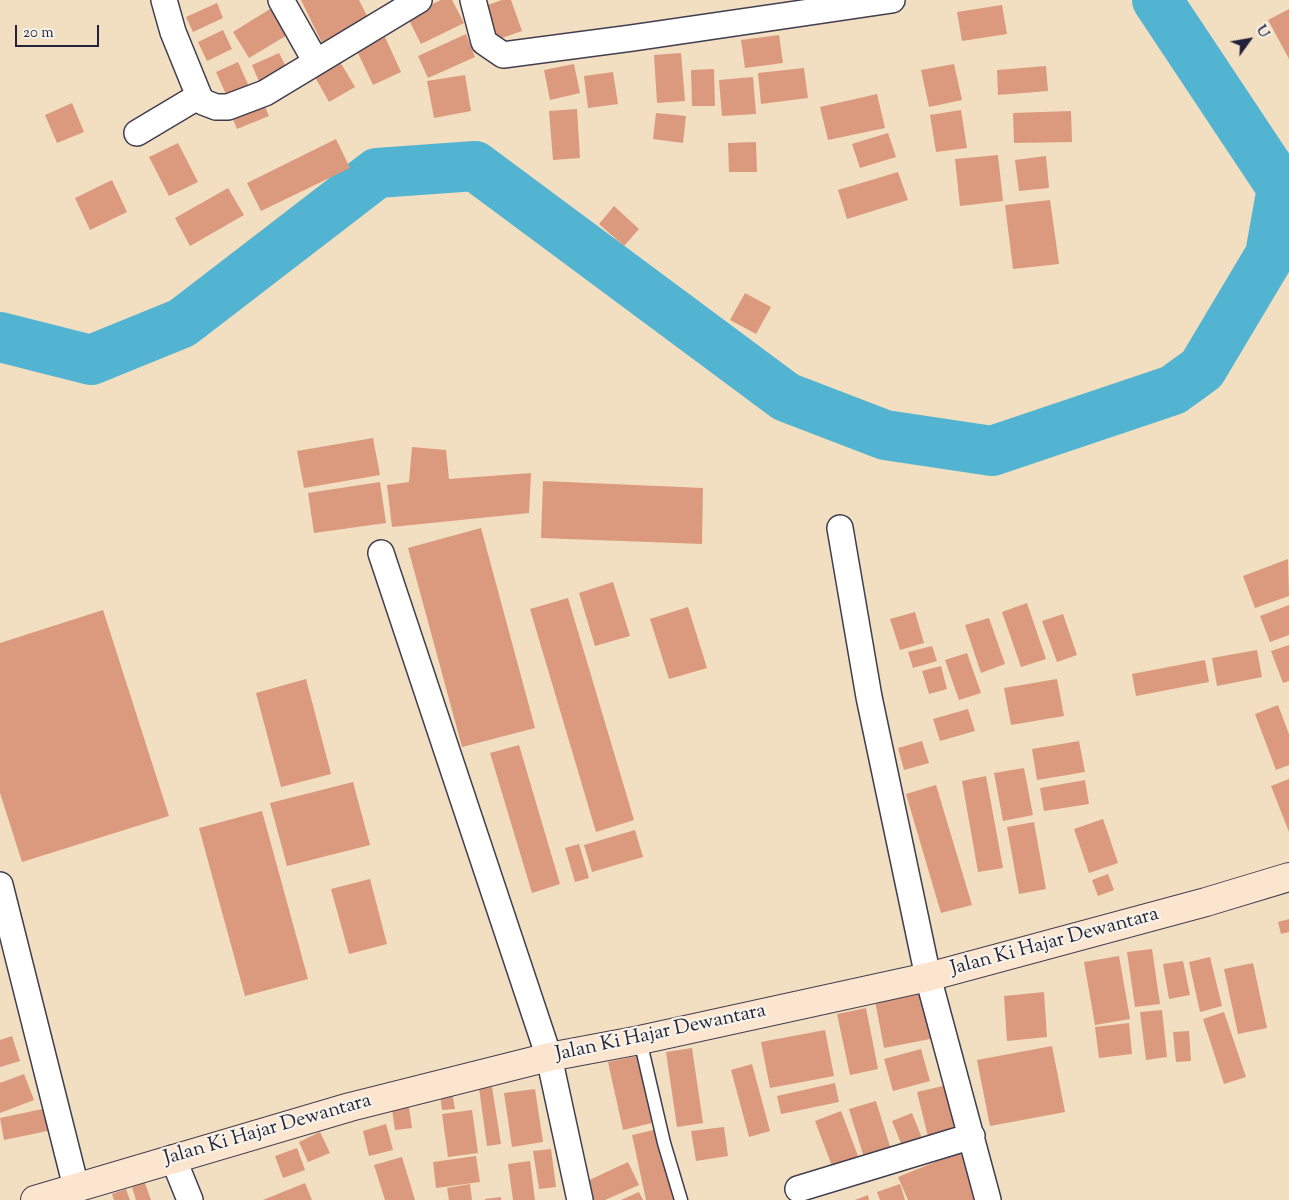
<!DOCTYPE html>
<style>
body{margin:0}
#map{position:relative;width:1289px;height:1200px;overflow:hidden;background:#f2dec0;font-family:"Sorts Mill Goudy",serif}
canvas{display:block}
.north{position:absolute;left:1224px;top:15px;width:50px;height:50px;-webkit-text-stroke:4px #f7f3e8;paint-order:stroke;rotate:58deg;font-size:14px;font-weight:700;line-height:20px;text-align:center;color:#22223b}
.north::after{content:'';display:block;margin:auto;width:18px;height:22px;background:#22223b;clip-path:polygon(50% 0,100% 100%,50% 72%,0 100%)}
.scale{position:absolute;left:15px;top:25px;width:84px;height:22px;box-sizing:border-box;border:2px solid #22223b;border-top:0;padding-left:6px;font-size:15px;line-height:18px;white-space:nowrap;color:#22223b;-webkit-text-stroke:4px #f7f3e8;paint-order:stroke}
</style>
<div id="map">
<canvas width="1289" height="1200"></canvas>
<div class="north">U</div>
<div class="scale">20 m</div>
</div>
<script>
const c = document.querySelector('canvas').getContext('2d');
c.lineJoin = 'round';
function toPath(rows) {
  const path = new Path2D();
  for (const r of rows) {
    path.moveTo(r[0], r[1]);
    for (let i = 2; i < r.length; i += 2) path.lineTo(r[i], r[i + 1]);
  }
  return path;
}
function trace(path, color, width, dash) {
  c.strokeStyle = color;
  c.lineWidth = width;
  c.lineCap = dash ? 'butt' : 'round';
  c.setLineDash(dash || []);
  c.stroke(path);
}
function fillPath(path, color) {
  c.fillStyle = color;
  c.fill(path, 'evenodd');
}
function label(font, color, halo, rows, align = 'center') {
  c.font = font + ' "Sorts Mill Goudy",serif';
  c.lineWidth = 4.5;
  c.setLineDash([]);
  c.textBaseline = 'middle';
  c.strokeStyle = halo;
  c.fillStyle = color;
  for (const [text, x, y, turn = 0] of rows) {
    c.save();
    c.translate(x, y);
    c.rotate((+turn || 0) * Math.PI / 180);
    c.textAlign = isNaN(turn) ? turn : align;
    if (halo) c.strokeText(text, 0, 0);
    c.fillText(text, 0, 0);
    c.restore();
  }
}
trace(toPath([
 [0,337,91,360,182,323,377,173,475,166,786,397,885,435,992,451,1173,390,1202,369,1270,255,1282,188,1157,0]
]), '#52b4d0', 50);
fillPath(toPath([
 [301,0,359,0,370,22,323,45],
 [441,0,452,0,464,23,421,44,407,16],
 [502,0,511,0,522,31,493,41,482,7],
 [217,3,223,18,193,32,186,17],
 [278,4,294,31,249,58,233,32],
 [1002,5,1007,34,962,41,957,12],
 [1289,9,1289,59,1268,20],
 [223,30,232,49,207,61,198,42],
 [466,34,475,57,428,78,418,56],
 [779,35,783,63,745,68,741,40],
 [385,37,401,72,373,85,357,51],
 [279,53,289,73,261,86,252,65],
 [681,53,685,101,657,103,654,55],
 [336,55,355,87,329,102,311,70],
 [238,62,251,91,229,101,216,72],
 [574,64,580,93,550,100,544,70],
 [954,64,962,100,929,107,921,70],
 [1046,66,1048,91,998,95,997,70],
 [804,68,808,98,761,104,758,73],
 [714,69,715,106,692,106,691,70],
 [613,72,618,104,588,108,584,76],
 [465,75,471,111,434,118,427,81],
 [753,77,756,114,722,116,719,80],
 [877,94,885,128,828,140,820,107],
 [261,97,269,116,237,129,229,110],
 [72,103,84,132,57,143,45,115],
 [577,109,580,158,553,160,549,111],
 [961,110,967,148,936,152,930,115],
 [1071,111,1072,142,1014,143,1013,113],
 [656,113,686,116,683,143,653,139],
 [888,133,896,157,860,168,852,144],
 [336,139,350,168,261,211,247,183],
 [756,142,757,172,729,172,728,143],
 [178,143,198,182,169,196,149,157],
 [998,155,1003,201,960,206,955,159],
 [1046,156,1049,188,1019,191,1015,160],
 [898,172,908,200,847,219,838,190],
 [112,180,127,212,90,230,75,198],
 [228,188,244,215,190,246,175,218],
 [1050,200,1059,264,1013,269,1005,205],
 [614,206,639,229,624,246,599,224],
 [745,293,771,307,756,334,730,320],
 [373,438,380,475,304,488,297,451],
 [412,447,446,450,449,479,531,473,529,513,392,527,387,485,409,482],
 [543,481,703,488,702,544,541,538],
 [380,482,386,523,314,533,308,493],
 [481,528,535,728,462,747,408,548],
 [1288,559,1289,596,1255,608,1243,576],
 [613,582,630,636,595,646,579,593],
 [568,598,634,820,596,832,530,609],
 [1027,603,1046,659,1021,667,1002,612],
 [1289,605,1289,635,1270,642,1260,616],
 [688,607,707,668,669,679,650,619],
 [103,610,169,816,22,862,0,793,0,643],
 [915,612,924,643,900,650,890,619],
 [1063,614,1077,655,1057,662,1042,621],
 [989,618,1005,664,981,673,965,625],
 [1289,645,1289,681,1283,683,1271,651],
 [932,646,937,661,913,668,908,652],
 [1257,650,1262,677,1217,686,1212,658],
 [967,653,981,693,959,700,945,660],
 [1205,660,1209,682,1136,696,1132,674],
 [941,666,947,689,929,694,922,671],
 [306,679,331,774,281,787,256,693],
 [1057,679,1064,716,1011,725,1004,688],
 [1278,705,1289,734,1289,765,1276,770,1255,714],
 [968,709,975,731,940,741,933,719],
 [922,741,929,763,904,770,898,748],
 [1079,741,1085,772,1037,780,1032,749],
 [519,745,560,884,532,893,490,753],
 [1024,768,1033,815,1003,821,994,773],
 [986,776,1003,868,978,872,962,781],
 [1289,779,1289,832,1271,786],
 [1085,780,1089,804,1044,811,1040,788],
 [353,782,370,845,287,866,270,803],
 [936,785,972,905,941,913,906,794],
 [262,811,308,979,245,996,199,828],
 [1103,819,1118,863,1089,873,1074,829],
 [1034,822,1046,889,1019,894,1007,827],
 [635,830,643,857,592,872,584,845],
 [579,844,589,878,575,882,565,848],
 [1108,874,1114,890,1098,896,1092,880],
 [370,879,387,944,349,954,331,889],
 [1289,919,1289,932,1281,934,1278,922],
 [1152,949,1160,1004,1135,1007,1127,952],
 [1119,956,1130,1019,1095,1025,1084,962],
 [1210,957,1222,1006,1200,1012,1189,962],
 [1183,961,1190,995,1169,999,1163,964],
 [1253,963,1267,1028,1238,1034,1224,969],
 [926,991,935,1038,884,1048,875,1001],
 [1044,992,1047,1037,1007,1041,1004,996],
 [866,1008,878,1069,850,1075,837,1014],
 [1162,1010,1167,1057,1146,1060,1140,1012],
 [1224,1012,1246,1077,1224,1084,1203,1019],
 [1129,1023,1132,1054,1099,1058,1095,1027],
 [825,1030,834,1076,770,1088,761,1042],
 [1189,1031,1191,1061,1176,1062,1173,1032],
 [12,1036,20,1061,0,1067,0,1040],
 [1052,1046,1065,1112,990,1126,977,1060],
 [692,1048,703,1123,677,1127,666,1052],
 [921,1049,930,1081,893,1091,884,1059],
 [637,1056,652,1123,623,1130,608,1062],
 [752,1064,770,1131,749,1137,731,1070],
 [24,1074,34,1100,0,1113,0,1083],
 [835,1083,839,1102,781,1114,777,1096],
 [947,1085,960,1137,930,1145,917,1092],
 [492,1087,501,1144,487,1146,479,1088],
 [535,1089,543,1142,512,1147,504,1093],
 [452,1092,455,1109,442,1110,440,1094],
 [408,1100,412,1128,395,1130,391,1102],
 [876,1101,893,1156,866,1164,849,1109],
 [52,1107,57,1129,4,1140,0,1118],
 [472,1110,478,1153,448,1157,442,1114],
 [841,1111,861,1164,835,1174,815,1121],
 [912,1113,924,1143,904,1151,892,1121],
 [386,1124,393,1150,369,1156,363,1131],
 [724,1127,728,1156,696,1161,691,1131],
 [658,1129,674,1200,646,1200,632,1135],
 [320,1132,330,1153,308,1162,299,1142],
 [297,1148,305,1170,283,1178,275,1156],
 [551,1149,556,1187,539,1189,533,1151],
 [960,1152,980,1200,908,1200,898,1177],
 [476,1156,480,1182,436,1188,433,1162],
 [402,1157,415,1200,385,1200,374,1165],
 [530,1161,535,1200,513,1200,508,1164],
 [628,1162,639,1185,605,1200,590,1200,583,1183],
 [145,1183,151,1200,136,1200,132,1187],
 [305,1183,312,1200,263,1200],
 [470,1184,472,1200,449,1200,447,1188],
 [900,1184,905,1200,880,1200,877,1192],
 [126,1189,130,1200,114,1200,112,1194],
 [639,1192,643,1200,621,1200],
 [868,1195,869,1200,855,1200],
 [501,1197,501,1200,485,1200,485,1199]
]), '#db9a7e');
const lane = toPath([
 [640,1040,664,1143,681,1200]
]);
const street = toPath([
 [164,0,173,32,199,96,203,102,216,107,228,107,265,93,419,0],
 [281,0,316,62],
 [473,0,484,42,503,55,632,38,892,0],
 [137,133,199,96],
 [840,528,869,697,928,977,988,1200],
 [381,553,549,1057,580,1200],
 [0,885,76,1187],
 [173,1158,190,1200],
 [798,1189,972,1136]
]);
const secondary = toPath([
 [35,1200,350,1107,549,1057,640,1040,928,977,1206,902,1289,877]
]);
trace(lane, '#413e4f', 15);
trace(street, '#413e4f', 28);
trace(secondary, '#413e4f', 30);
trace(lane, '#fff', 12);
trace(street, '#fff', 25);
trace(secondary, '#fce5cf', 28);
label('20px', '#22223b', '#f7f3e8', [
 ["Jalan Ki Hajar Dewantara",1055,943,-15],
 ["Jalan Ki Hajar Dewantara",661,1034,-12],
 ["Jalan Ki Hajar Dewantara",268,1131,-16]
]);
</script>
